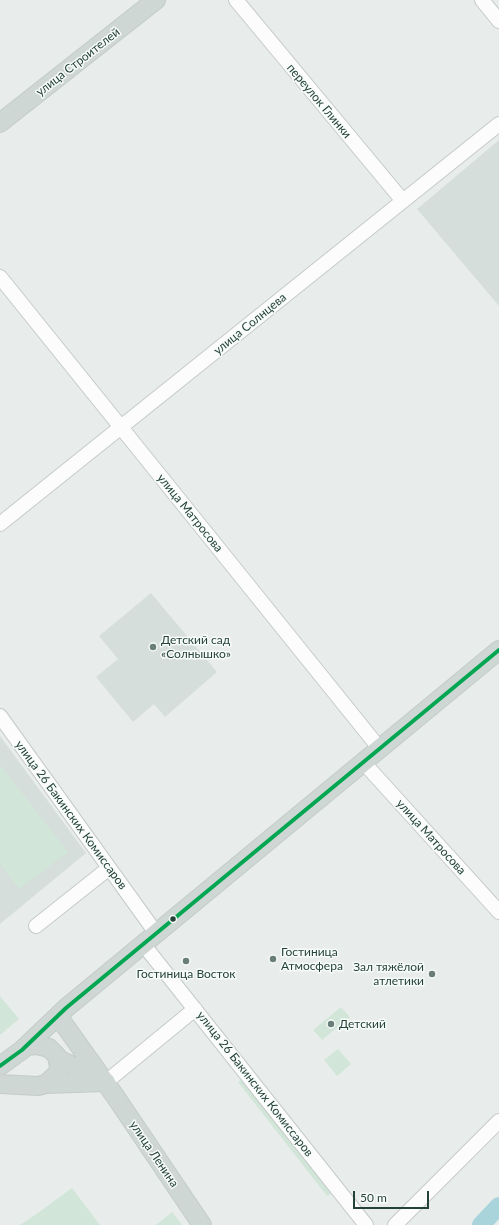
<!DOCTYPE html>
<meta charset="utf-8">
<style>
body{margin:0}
#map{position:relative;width:499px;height:1225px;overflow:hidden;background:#e8edeb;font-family:Lato,sans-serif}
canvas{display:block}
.scale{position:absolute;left:353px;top:1191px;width:76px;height:18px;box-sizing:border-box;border:2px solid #24423a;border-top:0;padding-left:5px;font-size:12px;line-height:14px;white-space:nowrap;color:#24423a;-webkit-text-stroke:3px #f7fbf9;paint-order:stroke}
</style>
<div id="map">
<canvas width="499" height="1225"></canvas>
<div class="scale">50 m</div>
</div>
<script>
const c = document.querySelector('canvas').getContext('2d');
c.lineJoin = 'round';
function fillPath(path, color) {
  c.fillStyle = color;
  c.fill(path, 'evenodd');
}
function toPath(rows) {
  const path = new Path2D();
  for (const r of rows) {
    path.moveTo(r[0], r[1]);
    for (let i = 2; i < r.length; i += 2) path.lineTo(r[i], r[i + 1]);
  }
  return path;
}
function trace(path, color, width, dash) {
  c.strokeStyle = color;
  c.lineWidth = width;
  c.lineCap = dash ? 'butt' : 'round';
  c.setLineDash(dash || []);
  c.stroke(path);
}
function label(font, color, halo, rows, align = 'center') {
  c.font = font + ' Lato,sans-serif';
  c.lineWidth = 3;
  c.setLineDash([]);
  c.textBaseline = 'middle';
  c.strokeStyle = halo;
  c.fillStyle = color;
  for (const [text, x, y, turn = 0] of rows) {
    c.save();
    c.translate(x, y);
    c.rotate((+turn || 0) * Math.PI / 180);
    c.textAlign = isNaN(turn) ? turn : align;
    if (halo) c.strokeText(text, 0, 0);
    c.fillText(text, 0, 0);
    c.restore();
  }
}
fillPath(toPath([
 [499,140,499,306,417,209],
 [151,593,217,672,165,717,154,704,133,722,96,677,118,659,99,636],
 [0,736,86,853,0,924]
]), '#d6dedb');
fillPath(toPath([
 [0,765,68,852,19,889,0,864],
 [0,996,19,1019,0,1035],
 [341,1007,350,1017,322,1040,313,1030],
 [338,1049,351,1064,337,1076,324,1060],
 [242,1079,333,1192,327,1196,238,1082],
 [72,1188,100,1225,20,1225,38,1213],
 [172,1212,182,1225,156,1225]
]), '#d1e6d8');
trace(toPath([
 [481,1225,499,1206]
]), '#a9d4db', 18);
const minor = toPath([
 [236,0,403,201],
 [482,0,499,21],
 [0,277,380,749],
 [0,524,499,124],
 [0,716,156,933],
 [364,763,499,912],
 [36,926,109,868],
 [143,944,366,1225],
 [106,1082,195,1009],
 [395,1225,499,1121]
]);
const major = toPath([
 [0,123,156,0],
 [63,1023,115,1096,202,1225],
 [26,1046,37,1045,49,1048,57,1056,59,1067,57,1074,46,1084],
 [58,1059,104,1081],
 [0,1066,22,1050,66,1008,499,650],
 [0,1084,38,1086,46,1084,106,1082]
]);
trace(minor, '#c5cac8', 16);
trace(major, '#c3ccc9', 20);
trace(minor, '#fcfcfc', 14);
trace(major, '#cfd7d5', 18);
trace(toPath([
 [0,1066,22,1050,66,1008,499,650]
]), '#00a651', 4);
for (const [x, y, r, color] of [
 [153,647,4,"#697e78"],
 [173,919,3.5,"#24423a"],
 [273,959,4,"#697e78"],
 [186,961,4,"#697e78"],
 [432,974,4,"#697e78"],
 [331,1024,4,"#697e78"]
]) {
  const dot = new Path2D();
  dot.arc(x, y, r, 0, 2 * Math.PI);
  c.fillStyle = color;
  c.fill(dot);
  trace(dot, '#f7fbf9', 1.5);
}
label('12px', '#24423a', '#f7fbf9', [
 ["улица Строителей",78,62,-38],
 ["переулок Глинки",319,101,50],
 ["улица Солнцева",250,324,-39],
 ["улица Матросова",190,513,51],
 ["улица 26 Бакинских Комиссаров",71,815,54],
 ["улица Матросова",431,837,48],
 ["улица 26 Бакинских Комиссаров",255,1084,52],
 ["улица Ленина",154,1154,56]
]);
label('12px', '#24423a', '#f7fbf9', [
 ["Детский сад",161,640],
 ["«Солнышко»",161,654],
 ["Гостиница",281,952],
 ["Атмосфера",281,966],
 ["Зал тяжёлой",424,967,"right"],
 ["атлетики",424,981,"right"],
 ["Гостиница Восток",186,974,"center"],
 ["Детский",339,1024]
], 'left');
</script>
